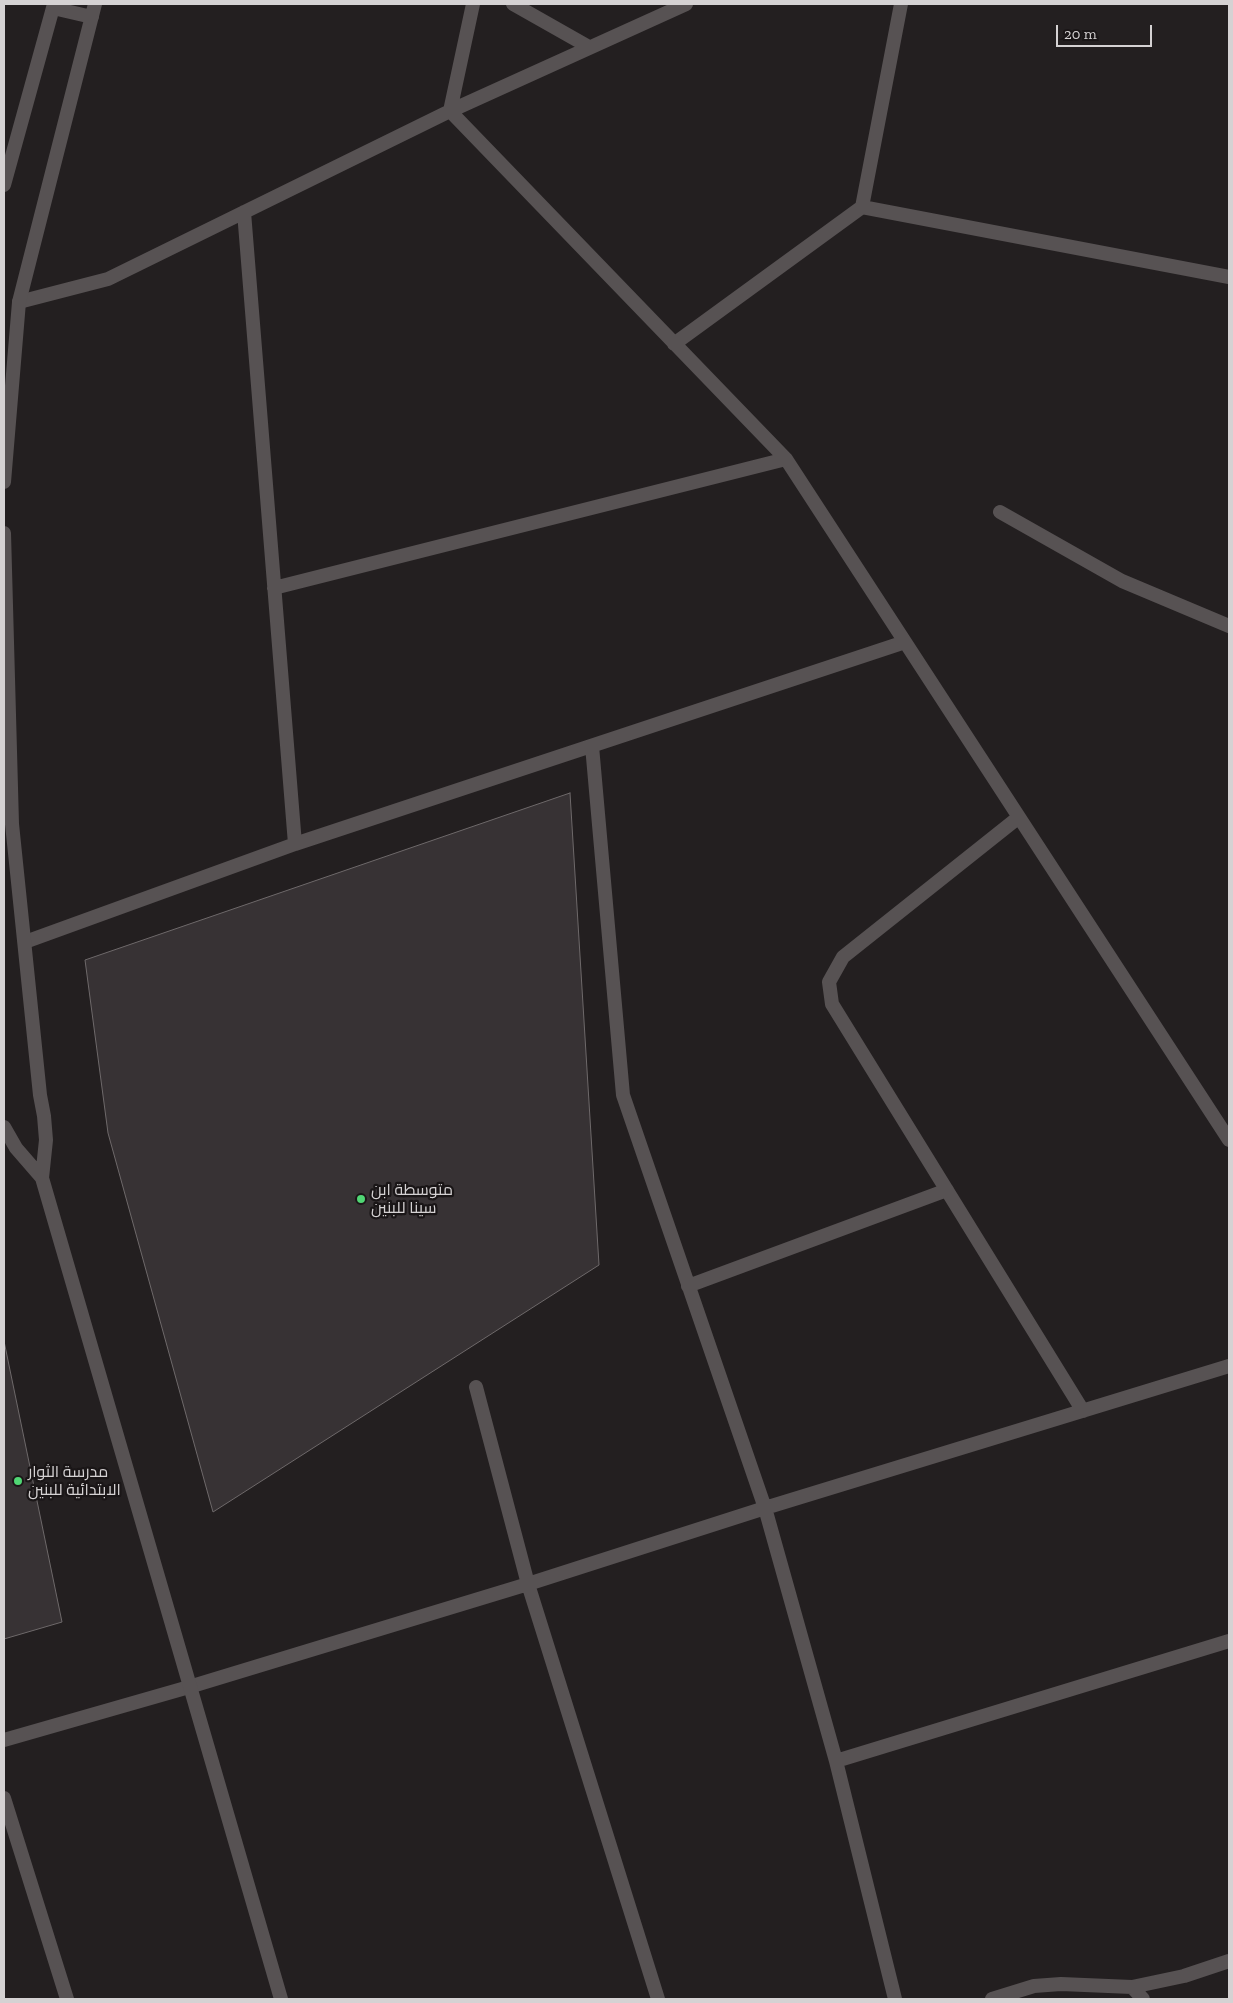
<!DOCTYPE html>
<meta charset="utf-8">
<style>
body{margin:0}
#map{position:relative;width:1233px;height:2003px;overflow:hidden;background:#231f20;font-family:"Zilla Slab",serif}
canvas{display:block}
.frame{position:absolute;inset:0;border:5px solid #d5d2d3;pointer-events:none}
.scale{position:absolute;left:1056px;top:25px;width:96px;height:22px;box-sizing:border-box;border:2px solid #d5d2d3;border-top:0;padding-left:6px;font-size:15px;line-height:18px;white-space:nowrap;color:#d5d2d3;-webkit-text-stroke:4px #1a1617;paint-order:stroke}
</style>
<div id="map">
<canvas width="1233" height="2003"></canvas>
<div class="frame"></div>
<div class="scale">20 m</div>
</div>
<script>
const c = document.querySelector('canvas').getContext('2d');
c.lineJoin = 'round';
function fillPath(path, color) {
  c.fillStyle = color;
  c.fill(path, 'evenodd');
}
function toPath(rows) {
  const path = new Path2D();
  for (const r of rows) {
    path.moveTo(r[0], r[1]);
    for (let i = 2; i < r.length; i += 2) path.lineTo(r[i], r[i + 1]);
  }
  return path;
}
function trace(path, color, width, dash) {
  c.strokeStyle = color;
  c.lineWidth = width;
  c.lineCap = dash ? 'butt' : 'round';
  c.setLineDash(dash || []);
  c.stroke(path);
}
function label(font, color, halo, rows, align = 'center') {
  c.font = font + ' "Zilla Slab",Cairo,serif';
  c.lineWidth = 4.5;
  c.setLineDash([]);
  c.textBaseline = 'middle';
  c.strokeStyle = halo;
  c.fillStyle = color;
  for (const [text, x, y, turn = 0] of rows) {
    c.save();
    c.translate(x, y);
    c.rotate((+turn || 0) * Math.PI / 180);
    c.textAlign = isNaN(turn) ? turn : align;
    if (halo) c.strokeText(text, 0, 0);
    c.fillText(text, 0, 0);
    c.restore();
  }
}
const building = toPath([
 [570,793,599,1265,213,1512,108,1133,85,960,570,793],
 [4,1341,62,1622,4,1639,4,1341]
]);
fillPath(building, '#373234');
trace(building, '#6e696a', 1);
trace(toPath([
 [473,4,450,111,786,459,1229,1140],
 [513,4,589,47],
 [862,207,901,4],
 [244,212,295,844],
 [19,302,108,279,450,111,686,4],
 [674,344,862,207,1229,277],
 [1000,512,1122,581,1229,626],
 [274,588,786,459],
 [592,746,623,1095,765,1508,836,1761,895,1999],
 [1019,817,843,957,829,982,832,1004,1083,1411],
 [25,942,295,844,905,642],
 [688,1286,947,1190],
 [476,1387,528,1584,658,1999],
 [4,1740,189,1687,528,1584,765,1508,1229,1366],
 [836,1761,1229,1641],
 [4,1798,67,1999],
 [1132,1987,1143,1999],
 [992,1999,1034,1986,1061,1984,1132,1987,1184,1976,1229,1961]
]), '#575253', 14);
trace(toPath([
 [53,8,92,17],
 [4,185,54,4],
 [4,482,19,302,95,4],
 [4,533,12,824,40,1095,44,1116,46,1140,42,1178,281,1999],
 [4,1127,16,1148,42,1178]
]), '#575253', 14);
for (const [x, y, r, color] of [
 [361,1199,5,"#50d674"],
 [18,1481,5,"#50d674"]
]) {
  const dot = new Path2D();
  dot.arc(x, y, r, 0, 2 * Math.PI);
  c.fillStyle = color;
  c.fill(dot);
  trace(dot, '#1a1617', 2);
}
label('16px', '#d5d2d3', '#1a1617', [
 ["متوسطة ابن",371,1190],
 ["سينا للبنين",371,1208],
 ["مدرسة الثوار",28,1472],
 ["الابتدائية للبنين",28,1490]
], 'left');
</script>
